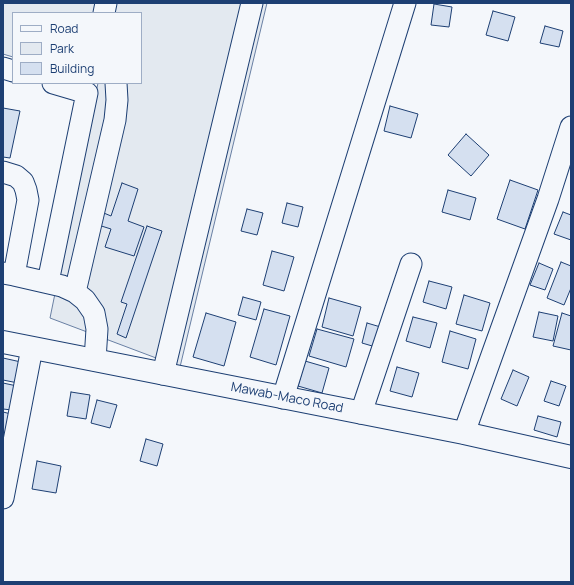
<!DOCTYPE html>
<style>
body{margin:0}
#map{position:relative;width:574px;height:585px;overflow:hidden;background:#f4f7fb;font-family:Manrope,sans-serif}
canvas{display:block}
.frame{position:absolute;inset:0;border:4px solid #1d3f73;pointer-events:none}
.legend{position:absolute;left:12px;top:12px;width:130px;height:72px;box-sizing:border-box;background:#f4f7fb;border:1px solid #9eadc5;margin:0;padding:5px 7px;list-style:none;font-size:12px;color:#1d3f73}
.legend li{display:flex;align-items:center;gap:8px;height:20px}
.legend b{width:20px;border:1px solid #9eadc5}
</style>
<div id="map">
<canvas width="574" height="585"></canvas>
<div class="frame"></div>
<ul class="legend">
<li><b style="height:5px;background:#f4f7fb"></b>Road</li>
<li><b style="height:11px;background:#e3e9f0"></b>Park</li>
<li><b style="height:11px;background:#d5e0f0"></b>Building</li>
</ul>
</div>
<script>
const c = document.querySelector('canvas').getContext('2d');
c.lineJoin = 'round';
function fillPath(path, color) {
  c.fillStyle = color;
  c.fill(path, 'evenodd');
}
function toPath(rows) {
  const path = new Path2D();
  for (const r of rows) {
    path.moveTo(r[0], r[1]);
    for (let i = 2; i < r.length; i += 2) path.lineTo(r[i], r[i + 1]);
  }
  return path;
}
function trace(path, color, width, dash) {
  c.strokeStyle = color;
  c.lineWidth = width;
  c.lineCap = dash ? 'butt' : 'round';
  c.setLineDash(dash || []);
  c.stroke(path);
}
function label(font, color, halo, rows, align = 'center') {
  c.font = font + ' Manrope,sans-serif';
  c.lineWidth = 3;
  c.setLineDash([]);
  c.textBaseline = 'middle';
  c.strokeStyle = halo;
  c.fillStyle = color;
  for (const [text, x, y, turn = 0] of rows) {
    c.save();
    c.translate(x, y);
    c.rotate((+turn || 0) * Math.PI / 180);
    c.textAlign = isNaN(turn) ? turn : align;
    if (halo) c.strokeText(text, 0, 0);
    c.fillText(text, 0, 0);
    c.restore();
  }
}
const green = toPath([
 [3,3,267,3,180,367,50,318,98,83,141,83,141,13,13,13,13,57,3,54,3,3]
]);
fillPath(green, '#e3e9f0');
trace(green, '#687fa3', 1);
const building = toPath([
 [434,4,452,7,449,27,431,25,434,4],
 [493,11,515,17,508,41,486,35,493,11],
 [545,26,563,31,559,47,540,43,545,26],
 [390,106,418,114,411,138,384,131,390,106],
 [3,108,20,111,10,158,3,157,3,108],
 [466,134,489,155,471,176,448,155,466,134],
 [510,180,538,190,525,229,497,219,510,180],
 [122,183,138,189,128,221,144,227,134,256,105,247,111,229,95,224,99,211,111,216,122,183],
 [448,190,476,198,470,220,442,212,448,190],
 [287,203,303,207,298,227,282,223,287,203],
 [247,209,263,213,257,235,241,231,247,209],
 [563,212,571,215,571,240,554,234,563,212],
 [147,226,162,231,126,338,117,334,127,304,121,302,147,226],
 [272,251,294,257,284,291,263,285,272,251],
 [561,262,571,266,571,288,564,305,547,298,561,262],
 [539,263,553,269,545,290,530,285,539,263],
 [429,281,452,287,446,309,423,302,429,281],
 [464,295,490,303,482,331,456,324,464,295],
 [243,297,261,302,256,320,238,315,243,297],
 [329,298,361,307,353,336,322,327,329,298],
 [264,309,290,316,276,365,250,357,264,309],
 [539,312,558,316,553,341,533,337,539,312],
 [206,313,236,322,224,366,193,357,206,313],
 [562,313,571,316,571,350,553,346,562,313],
 [413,317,437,323,430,348,406,341,413,317],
 [367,323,384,328,379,348,362,343,367,323],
 [317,329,354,339,346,367,309,356,317,329],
 [450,331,476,339,468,369,442,362,450,331],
 [3,358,21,362,18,383,3,380,3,358],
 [305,361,329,368,322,393,298,386,305,361],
 [397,367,419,373,412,397,390,391,397,367],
 [513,370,529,377,517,406,501,399,513,370],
 [551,381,566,386,559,406,544,401,551,381],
 [3,383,17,386,12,410,3,409,3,383],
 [71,392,90,395,86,419,67,416,71,392],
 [97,400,117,405,110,428,91,423,97,400],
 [3,412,11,414,7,438,3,438,3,412],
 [538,416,561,422,557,437,534,430,538,416],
 [146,439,163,444,157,466,140,461,146,439],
 [37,461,61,466,56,493,32,489,37,461]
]);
fillPath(building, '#d5e0f0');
trace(building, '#1d3f73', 1);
const minor = toPath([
 [104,13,106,3],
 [3,68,13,71],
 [3,172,16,176,23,182,26,190,28,200,14,275,3,273],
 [14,275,62,286,75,292,85,300,94,313,97,329,95,360],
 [48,282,87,93,53,83],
 [75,292,115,120,117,100,116,83],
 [163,374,252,3],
 [283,398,405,3],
 [361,413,411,264],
 [464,433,548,199,571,127],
 [3,498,32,348]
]);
const major = toPath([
 [3,342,464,433,571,457]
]);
trace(minor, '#1d3f73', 23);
trace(major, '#1d3f73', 24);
trace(minor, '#f4f7fb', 21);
trace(major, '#f4f7fb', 22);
label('13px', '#1d3f73', '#f4f7fb', [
 ["Mawab-Maco Road",287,398,11]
]);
</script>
